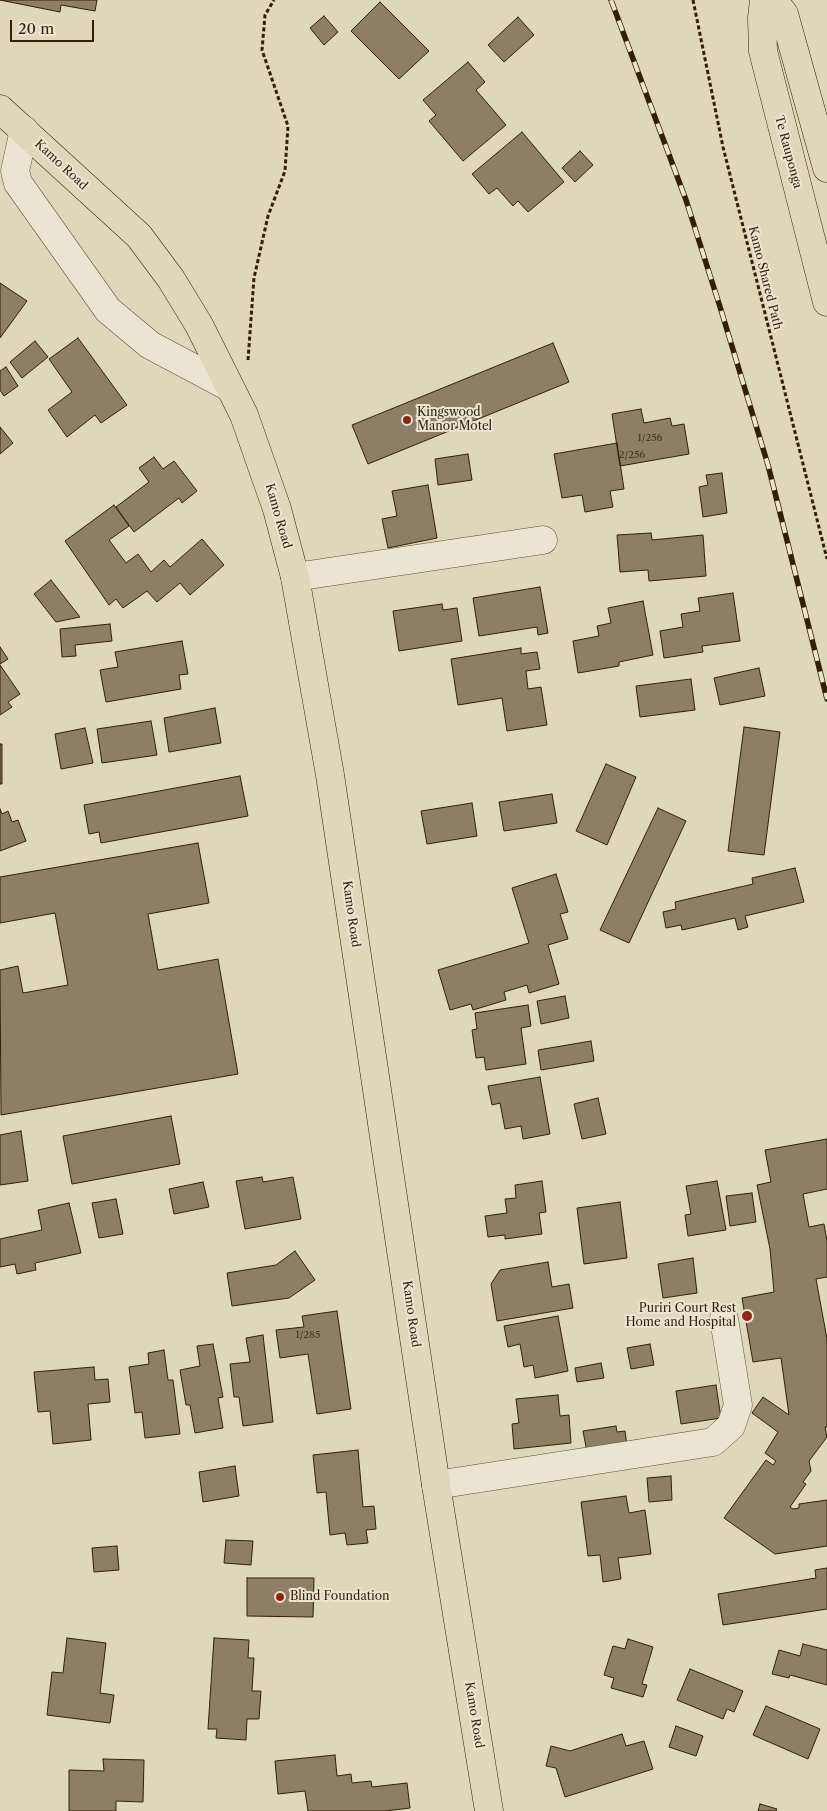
<!DOCTYPE html>
<style>
body{margin:0}
#map{position:relative;width:827px;height:1811px;overflow:hidden;background:#dfd7bb;font-family:"Libre Caslon Text",serif}
canvas{display:block}
.scale{position:absolute;left:10px;top:20px;width:84px;height:22px;box-sizing:border-box;border:2px solid #341e08;border-top:0;padding-left:6px;font-size:15px;line-height:18px;white-space:nowrap;color:#341e08;-webkit-text-stroke:4px #eae5d3;paint-order:stroke}
</style>
<div id="map">
<canvas width="827" height="1811"></canvas>
<div class="scale">20 m</div>
</div>
<script>
const c = document.querySelector('canvas').getContext('2d');
c.lineJoin = 'round';
function fillPath(path, color) {
  c.fillStyle = color;
  c.fill(path, 'evenodd');
}
function toPath(rows) {
  const path = new Path2D();
  for (const r of rows) {
    path.moveTo(r[0], r[1]);
    for (let i = 2; i < r.length; i += 2) path.lineTo(r[i], r[i + 1]);
  }
  return path;
}
function trace(path, color, width, dash) {
  c.strokeStyle = color;
  c.lineWidth = width;
  c.lineCap = dash ? 'butt' : 'round';
  c.setLineDash(dash || []);
  c.stroke(path);
}
function label(font, color, halo, rows, align = 'center') {
  c.font = font + ' "Libre Caslon Text",serif';
  c.lineWidth = 4;
  c.setLineDash([]);
  c.textBaseline = 'middle';
  c.strokeStyle = halo;
  c.fillStyle = color;
  for (const [text, x, y, turn = 0] of rows) {
    c.save();
    c.translate(x, y);
    c.rotate((+turn || 0) * Math.PI / 180);
    c.textAlign = isNaN(turn) ? turn : align;
    if (halo) c.strokeText(text, 0, 0);
    c.fillText(text, 0, 0);
    c.restore();
  }
}
const building = toPath([
 [0,0,97,0,95,11,61,5,60,12,0,0],
 [380,2,429,51,399,79,351,31,380,2],
 [324,16,338,32,324,45,310,28,324,16],
 [518,17,534,35,504,62,488,45,518,17],
 [468,62,485,82,476,90,506,125,463,161,429,121,436,115,423,100,468,62],
 [522,132,564,182,528,212,518,201,513,206,497,188,489,194,472,174,522,132],
 [580,151,593,165,575,182,562,168,580,151],
 [0,283,27,301,0,338,0,283],
 [78,338,127,405,101,423,95,415,67,437,48,410,72,392,49,359,78,338],
 [35,341,48,357,22,378,10,362,35,341],
 [553,343,569,382,368,464,352,425,553,343],
 [6,367,18,386,4,396,0,390,0,371,6,367],
 [641,409,644,423,670,418,672,426,684,424,689,454,620,466,612,414,641,409],
 [0,427,13,443,0,454,0,427],
 [617,443,624,489,610,491,613,507,585,512,582,495,562,498,554,454,617,443],
 [468,454,472,480,438,485,435,459,468,454],
 [154,457,163,469,174,461,197,491,182,503,179,498,134,532,116,507,149,482,139,468,154,457],
 [722,473,727,513,703,517,699,487,708,485,706,475,722,473],
 [428,485,437,538,388,548,382,519,397,516,392,491,428,485],
 [114,505,129,526,109,540,126,563,138,554,151,572,164,560,170,567,202,539,224,565,190,595,180,583,157,602,147,591,123,608,116,599,109,605,65,541,114,505],
 [651,533,652,540,703,535,706,576,649,581,648,570,620,572,617,535,651,533],
 [51,580,80,617,56,622,34,594,51,580],
 [540,587,548,633,538,635,537,627,479,636,473,598,540,587],
 [733,593,740,641,702,646,703,652,664,658,660,631,683,627,681,614,700,611,698,598,733,593],
 [643,601,653,655,619,662,619,666,578,673,573,641,599,636,597,626,611,623,608,608,643,601],
 [442,604,443,610,457,608,462,641,399,651,393,611,442,604],
 [110,624,112,641,75,645,76,656,62,657,60,629,110,624],
 [182,641,188,674,179,675,181,689,106,702,100,670,118,667,115,652,182,641],
 [0,647,8,659,0,664,0,647],
 [521,648,521,654,537,652,540,669,526,671,528,689,541,687,547,725,507,731,502,698,458,705,451,659,521,648],
 [0,665,20,694,8,702,12,707,0,715,0,665],
 [759,668,765,696,720,705,714,678,759,668],
 [691,679,695,710,640,717,636,686,691,679],
 [215,708,221,743,169,752,164,718,215,708],
 [151,721,157,755,102,763,97,729,151,721],
 [744,727,780,732,764,855,728,851,744,727],
 [85,728,93,763,61,769,55,734,85,728],
 [0,744,2,744,2,784,0,784,0,744],
 [606,764,636,777,607,845,576,831,606,764],
 [240,776,248,816,101,843,99,832,89,834,84,805,240,776],
 [552,794,557,823,504,831,499,802,552,794],
 [472,803,477,836,427,844,421,811,472,803],
 [658,808,686,821,629,943,600,930,658,808],
 [0,809,2,814,8,811,12,822,18,820,26,841,0,851,0,809],
 [198,843,209,903,148,914,158,970,218,959,238,1074,1,1115,0,970,18,966,23,993,68,985,55,913,0,923,0,877,198,843],
 [795,868,804,902,745,916,748,927,738,930,735,918,682,930,681,925,666,928,663,912,676,909,675,902,753,884,752,878,795,868],
 [556,874,568,912,560,914,568,939,548,945,559,984,529,993,527,985,504,992,506,1000,473,1010,471,1004,450,1010,438,970,529,943,512,888,556,874],
 [565,996,569,1018,541,1024,537,1001,565,996],
 [528,1005,531,1026,521,1028,526,1064,486,1070,484,1057,476,1058,472,1030,477,1029,475,1013,528,1005],
 [591,1041,594,1061,541,1070,538,1050,591,1041],
 [540,1077,550,1134,523,1139,521,1126,505,1129,500,1103,492,1105,488,1086,540,1077],
 [598,1098,606,1134,582,1139,574,1104,598,1098],
 [171,1116,180,1164,72,1184,63,1136,171,1116],
 [21,1131,28,1181,0,1185,0,1135,21,1131],
 [827,1139,827,1189,803,1194,809,1227,824,1224,827,1241,827,1277,816,1279,827,1339,827,1427,825,1427,827,1437,809,1461,811,1471,803,1482,806,1484,790,1507,793,1509,799,1508,799,1504,827,1500,827,1546,775,1554,724,1518,766,1460,773,1465,776,1461,765,1453,778,1432,752,1413,763,1397,789,1415,781,1358,753,1362,742,1298,774,1292,770,1249,757,1185,771,1182,765,1150,827,1139],
 [262,1177,263,1182,293,1177,301,1219,245,1229,236,1181,262,1177],
 [542,1181,546,1212,539,1213,542,1234,505,1239,505,1235,488,1237,485,1216,507,1213,505,1199,516,1198,515,1185,542,1181],
 [717,1181,726,1230,688,1236,685,1215,691,1214,686,1186,717,1181],
 [203,1182,209,1207,174,1214,169,1189,203,1182],
 [752,1193,756,1222,730,1226,726,1196,752,1193],
 [116,1199,123,1234,99,1238,92,1203,116,1199],
 [620,1202,627,1258,584,1264,577,1208,620,1202],
 [69,1203,81,1253,35,1263,36,1270,17,1274,15,1264,0,1267,0,1239,42,1230,38,1210,69,1203],
 [295,1251,315,1280,289,1298,232,1306,227,1273,276,1265,295,1251],
 [693,1258,697,1293,663,1298,658,1264,693,1258],
 [548,1262,552,1287,569,1284,573,1308,497,1321,491,1284,500,1270,548,1262],
 [337,1311,351,1409,317,1414,308,1354,280,1358,276,1330,304,1327,302,1316,337,1311],
 [558,1316,568,1371,535,1378,533,1365,524,1367,520,1344,508,1347,504,1326,558,1316],
 [263,1335,273,1422,243,1426,239,1397,234,1397,230,1364,250,1362,246,1338,263,1335],
 [213,1344,223,1397,218,1398,223,1428,195,1433,190,1405,186,1405,180,1370,200,1366,197,1346,213,1344],
 [650,1344,654,1365,631,1369,627,1348,650,1344],
 [164,1350,168,1380,173,1380,180,1434,145,1438,142,1412,135,1413,129,1367,149,1364,148,1353,164,1350],
 [601,1363,604,1378,577,1382,575,1368,601,1363],
 [94,1367,95,1380,108,1379,110,1402,88,1404,91,1440,53,1444,50,1411,38,1412,34,1372,94,1367],
 [716,1385,721,1418,681,1424,676,1391,716,1385],
 [558,1395,560,1416,569,1415,571,1443,514,1449,512,1424,519,1423,516,1399,558,1395],
 [616,1426,617,1432,625,1431,627,1445,587,1452,583,1431,616,1426],
 [358,1450,363,1507,374,1506,376,1529,366,1530,368,1543,347,1545,345,1533,330,1535,326,1492,317,1493,313,1455,358,1450],
 [235,1466,239,1496,203,1502,199,1472,235,1466],
 [671,1476,672,1500,649,1502,647,1478,671,1476],
 [626,1496,629,1513,645,1510,651,1554,618,1558,621,1579,603,1582,600,1555,588,1556,581,1502,626,1496],
 [226,1540,253,1541,251,1565,224,1563,226,1540],
 [117,1546,119,1570,94,1572,92,1548,117,1546],
 [827,1568,827,1609,723,1625,718,1594,816,1578,815,1570,827,1568],
 [247,1578,314,1578,313,1617,247,1616,247,1578],
 [67,1638,106,1643,100,1693,114,1695,110,1723,47,1715,52,1672,63,1673,67,1638],
 [214,1638,249,1640,248,1658,254,1658,252,1691,261,1691,259,1719,247,1719,246,1740,216,1738,217,1729,208,1729,214,1638],
 [628,1639,653,1647,642,1684,647,1685,643,1697,611,1688,614,1678,604,1675,613,1646,625,1649,628,1639],
 [803,1644,827,1650,827,1685,790,1675,789,1678,772,1674,779,1650,800,1656,803,1644],
 [690,1669,743,1691,734,1712,727,1709,723,1719,677,1700,690,1669],
 [766,1706,820,1729,808,1759,753,1735,766,1706],
 [676,1726,703,1736,696,1756,669,1747,676,1726],
 [622,1734,626,1746,644,1741,653,1769,565,1797,556,1768,546,1766,551,1746,570,1751,622,1734],
 [335,1755,337,1776,351,1774,352,1783,371,1781,372,1787,407,1783,410,1808,385,1811,308,1811,305,1791,278,1794,275,1761,335,1755],
 [103,1759,144,1760,143,1802,116,1801,116,1811,69,1811,69,1770,104,1771,103,1759],
 [760,1804,777,1809,776,1811,758,1811,760,1804]
]);
fillPath(building, '#8d7e65');
trace(building, '#341e08', 1);
const minor = toPath([
 [24,130,15,171,18,183,108,310,150,345,229,387],
 [295,577,543,540],
 [436,1485,713,1442,731,1426,738,1405,724,1319]
]);
const major = toPath([
 [0,109,139,236,171,279,199,325,244,415,277,509,295,577,330,775,436,1485,489,1811]
]);
const highway = toPath([
 [764,0,762,18,763,51,827,302],
 [773,0,784,14,827,168]
]);
trace(minor, '#5f4c35', 29);
trace(major, '#341e08', 29);
trace(highway, '#341e08', 29);
trace(toPath([
 [693,0,723,147,827,559],
 [248,360,254,278,268,216,285,171,288,126,262,50,265,15,274,0]
]), '#341e08', 3, [4, 2.5]);
trace(minor, '#eae5d3', 28);
trace(major, '#dfd7bb', 28);
trace(highway, '#dfd7bb', 28);
const rail = toPath([
 [611,0,686,200,721,310,768,465,827,699]
]);
trace(rail, '#341e08', 5.5);
trace(rail, '#eae5d3', 4, [11]);
for (const [x, y, r, color] of [
 [407,420,5,"#8f2418"],
 [747,1316,6,"#8f2418"],
 [280,1597,5,"#8f2418"]
]) {
  const dot = new Path2D();
  dot.arc(x, y, r, 0, 2 * Math.PI);
  c.fillStyle = color;
  c.fill(dot);
  trace(dot, '#eae5d3', 2);
}
label('10px', '#4a361f', null, [
 ["1/256",650,438],
 ["2/256",632,455],
 ["1/285",308,1335]
]);
label('12px', '#341e08', '#eae5d3', [
 ["Te Rauponga",788,152,75],
 ["Kamo Road",61,165,43],
 ["Kamo Shared Path",765,278,76],
 ["Kamo Road",278,516,74],
 ["Kamo Road",351,914,82],
 ["Kamo Road",411,1314,82],
 ["Kamo Road",474,1715,81]
]);
label('12px', '#341e08', '#eae5d3', [
 ["Kingswood",417,413],
 ["Manor Motel",417,427],
 ["Puriri Court Rest",736,1309,"right"],
 ["Home and Hospital",736,1323,"right"],
 ["Blind Foundation",290,1597]
], 'left');
</script>
